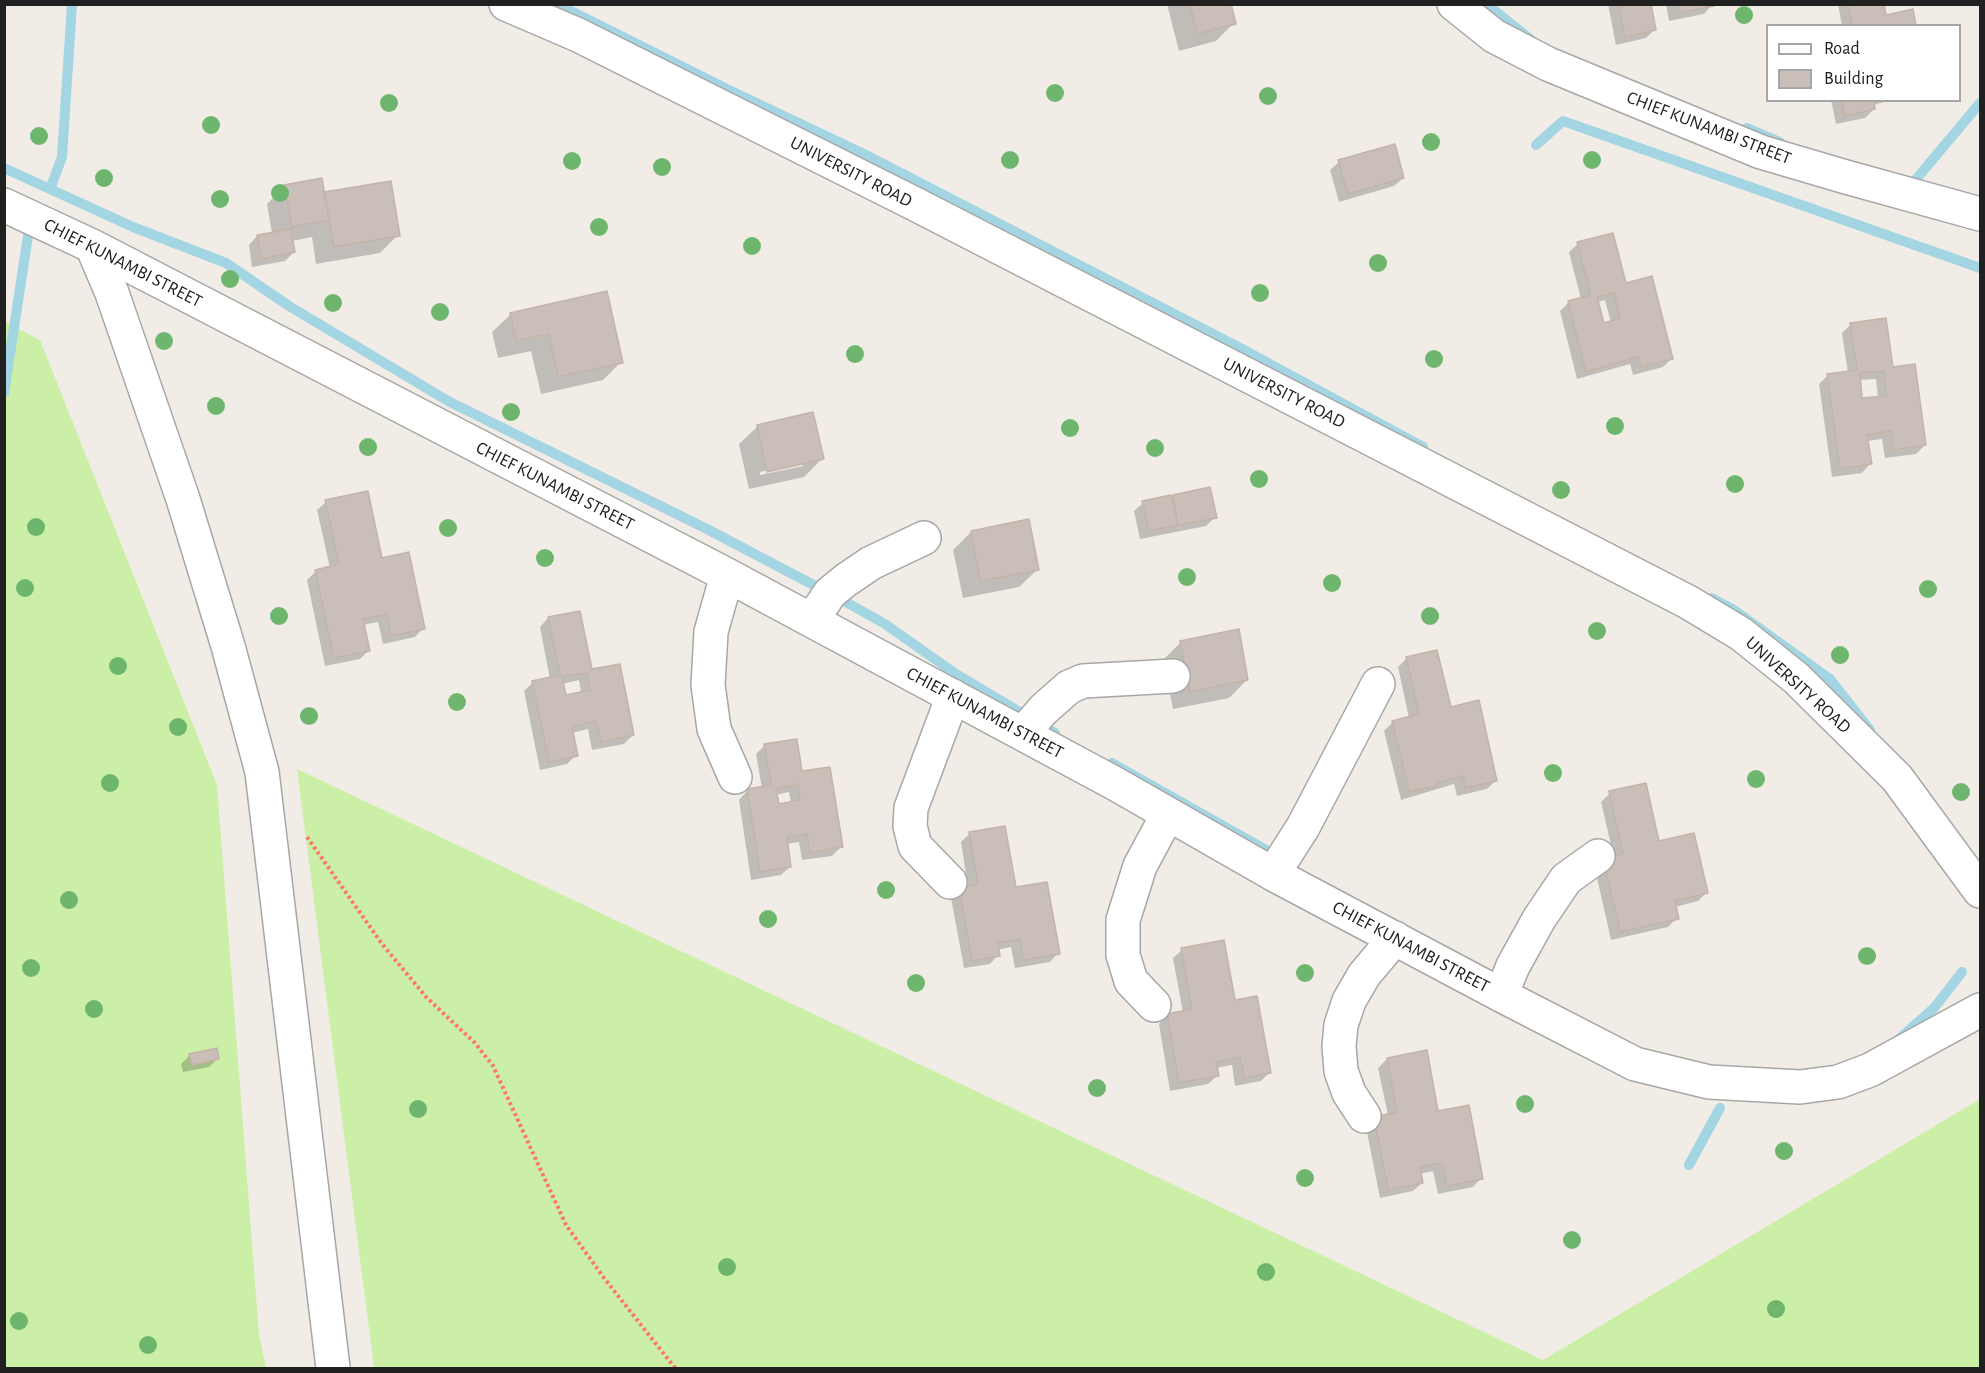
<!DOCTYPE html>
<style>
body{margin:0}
#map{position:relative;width:1985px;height:1373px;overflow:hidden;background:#f1ede6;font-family:"Alegreya Sans",sans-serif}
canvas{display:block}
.frame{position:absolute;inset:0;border:6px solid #202020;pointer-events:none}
.legend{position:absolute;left:1766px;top:24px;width:195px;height:78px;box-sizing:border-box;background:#fff;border:2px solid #a6a6a6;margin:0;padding:8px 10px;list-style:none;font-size:18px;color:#202020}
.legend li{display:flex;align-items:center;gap:12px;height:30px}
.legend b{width:30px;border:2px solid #a6a6a6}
</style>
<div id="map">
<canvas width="1985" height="1373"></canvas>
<div class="frame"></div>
<ul class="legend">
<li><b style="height:8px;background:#fff"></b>Road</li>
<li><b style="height:16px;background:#c9bfb8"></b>Building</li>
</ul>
</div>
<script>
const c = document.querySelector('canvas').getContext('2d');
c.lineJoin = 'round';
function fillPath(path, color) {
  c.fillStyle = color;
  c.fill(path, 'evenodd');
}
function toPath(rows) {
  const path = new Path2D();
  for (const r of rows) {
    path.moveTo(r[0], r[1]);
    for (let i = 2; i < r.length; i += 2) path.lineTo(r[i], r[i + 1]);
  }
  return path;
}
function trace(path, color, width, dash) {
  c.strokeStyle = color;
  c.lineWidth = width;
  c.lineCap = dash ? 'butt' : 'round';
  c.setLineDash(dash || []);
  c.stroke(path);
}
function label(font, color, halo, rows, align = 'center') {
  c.font = font + ' "Alegreya Sans",sans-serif';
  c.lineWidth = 6;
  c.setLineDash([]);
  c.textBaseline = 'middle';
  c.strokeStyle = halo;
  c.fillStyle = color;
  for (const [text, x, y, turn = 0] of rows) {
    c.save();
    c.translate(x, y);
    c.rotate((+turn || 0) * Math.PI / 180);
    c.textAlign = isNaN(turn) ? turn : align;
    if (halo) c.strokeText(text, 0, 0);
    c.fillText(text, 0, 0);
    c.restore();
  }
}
fillPath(toPath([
 [4,321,40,340,217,785,259,1334,266,1368,5,1368],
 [297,769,1543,1360,1980,1099,1980,1368,374,1368]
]), '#ccefa8');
fillPath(toPath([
 [1167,4,1229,4,1234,23,1216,41,1179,51],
 [1608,4,1649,4,1654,30,1646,38,1616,45],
 [1666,4,1712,4,1712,5,1704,14,1669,21],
 [1838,4,1882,4,1885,17,1915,26,1842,26],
 [1831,100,1892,100,1873,105,1874,109,1865,118,1836,124],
 [1339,162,1403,178,1394,186,1339,202,1330,170],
 [285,186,323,194,398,235,380,253,316,264,312,237,292,241,294,252,285,261,252,267,249,245,257,236,272,233,267,204],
 [1578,244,1625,285,1672,358,1663,367,1633,375,1630,364,1577,379,1560,311,1569,302,1581,299,1569,252],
 [1605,300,1611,323,1603,325,1597,302],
 [511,314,621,362,603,380,541,394,531,351,498,358,492,332],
 [1851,324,1892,369,1925,445,1916,454,1885,458,1882,439,1867,441,1870,464,1862,473,1832,477,1819,384,1827,376,1848,373,1842,333],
 [1876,379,1878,398,1860,400,1859,380],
 [758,426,822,459,804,477,749,489,739,444],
 [803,462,803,466,760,475,760,472],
 [1209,489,1215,517,1206,526,1140,539,1134,511,1143,503],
 [326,502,423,628,415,637,383,644,378,622,363,625,369,650,360,659,325,666,307,580,316,571,330,568,317,510],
 [971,532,1038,569,1019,587,963,598,953,550],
 [548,618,591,671,633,735,624,744,592,750,588,729,572,733,576,755,567,764,540,770,524,691,533,682,550,679,540,627],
 [579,680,581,693,565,697,562,684],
 [1181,642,1247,680,1229,698,1173,709,1163,660],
 [1407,658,1449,709,1496,780,1487,789,1457,796,1454,784,1401,800,1384,731,1393,722,1409,718,1398,667],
 [765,745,801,773,841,847,832,856,802,860,799,842,786,844,790,867,781,875,751,880,739,800,747,791,762,788,756,754],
 [789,792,791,803,778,805,776,795],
 [1610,793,1707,892,1698,901,1675,907,1677,918,1668,927,1611,940,1595,869,1614,858,1601,802],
 [970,833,1058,953,1050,962,1015,968,1011,947,997,950,998,955,990,964,964,968,951,898,968,887,961,842],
 [1182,950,1233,1002,1269,1073,1261,1081,1235,1086,1232,1065,1215,1068,1217,1076,1208,1084,1170,1091,1159,1024,1167,1015,1183,1013,1173,958],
 [1425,1052,1437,1112,1481,1178,1473,1187,1438,1194,1433,1171,1420,1174,1422,1183,1413,1191,1380,1198,1366,1127,1388,1115,1378,1068,1387,1059],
 [190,1055,217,1059,209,1067,183,1072,181,1064]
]), '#0003');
trace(toPath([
 [552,4,575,13,733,92,864,154,1242,349,1423,447],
 [1486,4,1530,39],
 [1747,128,1780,142],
 [1536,145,1563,121,1980,268],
 [4,168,133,227,226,263,289,306,448,401,707,529,844,601,885,624,956,674,1055,733],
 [50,189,62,157,72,4],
 [1907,190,1980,103],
 [4,393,28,236],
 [1711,598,1734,610,1830,679,1870,730],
 [1112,763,1275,855],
 [1899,1039,1934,1008,1962,972],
 [1689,1165,1720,1108]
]), '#a3d5e2', 10);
const building = toPath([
 [1190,4,1231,4,1236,24,1197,34,1190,4],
 [1618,4,1651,4,1656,30,1625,37,1618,4],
 [1676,4,1714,4,1714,6,1678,13,1676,4],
 [1848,4,1884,4,1886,15,1913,9,1916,26,1852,26,1848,4],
 [1841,100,1874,100,1875,109,1845,116,1841,100],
 [1395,144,1404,178,1348,194,1338,160,1395,144],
 [322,178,329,220,292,227,284,185,322,178],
 [391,181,400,236,334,247,324,192,391,181],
 [291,229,295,252,261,259,257,235,291,229],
 [1613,233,1626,283,1652,276,1673,359,1641,367,1638,357,1586,372,1568,301,1591,295,1577,242,1613,233],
 [1614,293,1620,318,1604,323,1597,297,1614,293],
 [607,291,623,363,558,377,549,334,516,341,510,313,607,291],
 [1886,318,1893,367,1915,364,1926,445,1893,450,1891,431,1867,435,1872,464,1840,469,1827,374,1857,370,1850,323,1886,318],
 [1884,371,1886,396,1862,398,1860,373,1884,371],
 [813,412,824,459,767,472,757,425,813,412],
 [1210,487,1217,518,1178,525,1173,495,1210,487],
 [368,491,382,558,409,552,425,629,391,636,387,614,363,619,370,651,334,658,315,570,339,564,325,500,368,491],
 [1171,495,1178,525,1149,531,1142,501,1171,495],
 [1029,519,1039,570,980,581,971,531,1029,519],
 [580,611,592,669,620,664,634,735,601,742,596,721,572,727,578,756,549,762,532,681,560,675,548,617,580,611],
 [587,673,590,690,566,695,562,677,587,673],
 [1239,629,1248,680,1190,692,1180,641,1239,629],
 [1437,650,1451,707,1479,700,1497,781,1465,788,1463,776,1437,783,1437,786,1409,792,1392,721,1419,714,1406,657,1437,650],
 [797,739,802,771,830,767,843,847,810,853,807,834,787,837,791,867,760,872,747,789,771,785,764,744,797,739],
 [798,784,800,800,779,804,776,789,798,784],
 [1646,783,1659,841,1694,833,1708,893,1675,901,1679,919,1620,932,1603,859,1623,854,1609,791,1646,783],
 [1005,826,1016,887,1047,882,1060,954,1023,960,1020,939,998,943,1000,956,972,961,959,888,978,884,969,832,1005,826],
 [1224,940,1235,1000,1257,996,1271,1073,1244,1078,1240,1057,1216,1062,1219,1076,1179,1083,1167,1014,1192,1009,1181,948,1224,940],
 [217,1048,219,1059,192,1065,189,1054,217,1048],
 [1427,1050,1438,1111,1469,1105,1483,1179,1447,1186,1442,1163,1420,1167,1423,1183,1388,1190,1374,1117,1397,1112,1387,1058,1427,1050]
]);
fillPath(building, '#c9bfb8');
trace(building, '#c4b3a7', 1.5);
const minor = toPath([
 [506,4,578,35,917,205,1688,602,1741,634,1796,678,1897,778,1980,891],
 [1454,4,1494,36,1548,64,1761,152,1846,177,1980,214],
 [4,205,92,246,727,575,1114,783,1273,874,1501,995,1635,1064,1709,1082,1800,1087,1838,1082,1870,1070,1980,1010],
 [92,246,112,293,183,499,228,646,262,772,333,1368],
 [727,575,711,632,708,685,714,729,735,777],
 [812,620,830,593,846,580,871,563,924,538],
 [1023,733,1044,709,1069,687,1083,681,1173,676],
 [1273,874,1303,827,1378,684],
 [950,882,915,846,910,826,911,808,953,696],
 [1501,995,1513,966,1539,919,1566,879,1598,856],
 [1154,1005,1131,981,1123,955,1123,920,1140,866,1168,814],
 [1364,1116,1349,1093,1341,1071,1339,1046,1341,1025,1349,1001,1364,975,1395,938]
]);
trace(minor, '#a7a7a7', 36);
trace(toPath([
 [307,837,382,944,427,998,475,1043,493,1066,566,1225,604,1278,675,1368]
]), '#ff7669', 4, [3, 3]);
trace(minor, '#fff', 33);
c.fillStyle = '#6eb66e';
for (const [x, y] of [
 [1744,15],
 [1055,93],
 [1268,96],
 [389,103],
 [211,125],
 [39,136],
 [1431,142],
 [1010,160],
 [1592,160],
 [572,161],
 [662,167],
 [104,178],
 [280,193],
 [220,199],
 [599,227],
 [752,246],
 [1378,263],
 [230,279],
 [1260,293],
 [333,303],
 [440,312],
 [164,341],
 [855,354],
 [1434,359],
 [216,406],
 [511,412],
 [1615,426],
 [1070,428],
 [368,447],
 [1155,448],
 [1259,479],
 [1735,484],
 [1561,490],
 [36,527],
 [448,528],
 [545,558],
 [1187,577],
 [1332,583],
 [25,588],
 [1928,589],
 [279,616],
 [1430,616],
 [1597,631],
 [1840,655],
 [118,666],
 [457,702],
 [309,716],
 [178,727],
 [1553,773],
 [1756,779],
 [110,783],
 [1961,792],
 [886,890],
 [69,900],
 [768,919],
 [1867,956],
 [31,968],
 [1305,973],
 [916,983],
 [94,1009],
 [1097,1088],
 [1525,1104],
 [418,1109],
 [1784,1151],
 [1305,1178],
 [1572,1240],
 [727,1267],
 [1266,1272],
 [1776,1309],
 [19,1321],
 [148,1345]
]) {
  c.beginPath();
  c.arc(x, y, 9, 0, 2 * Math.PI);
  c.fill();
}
label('18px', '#202020', '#fff', [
 ["CHIEF KUNAMBI STREET",1709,128,21],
 ["UNIVERSITY ROAD",851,172,27],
 ["CHIEF KUNAMBI STREET",123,263,27],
 ["UNIVERSITY ROAD",1284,393,27],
 ["CHIEF KUNAMBI STREET",555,486,27],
 ["UNIVERSITY ROAD",1798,685,42],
 ["CHIEF KUNAMBI STREET",985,713,28],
 ["CHIEF KUNAMBI STREET",1411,947,28]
]);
</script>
